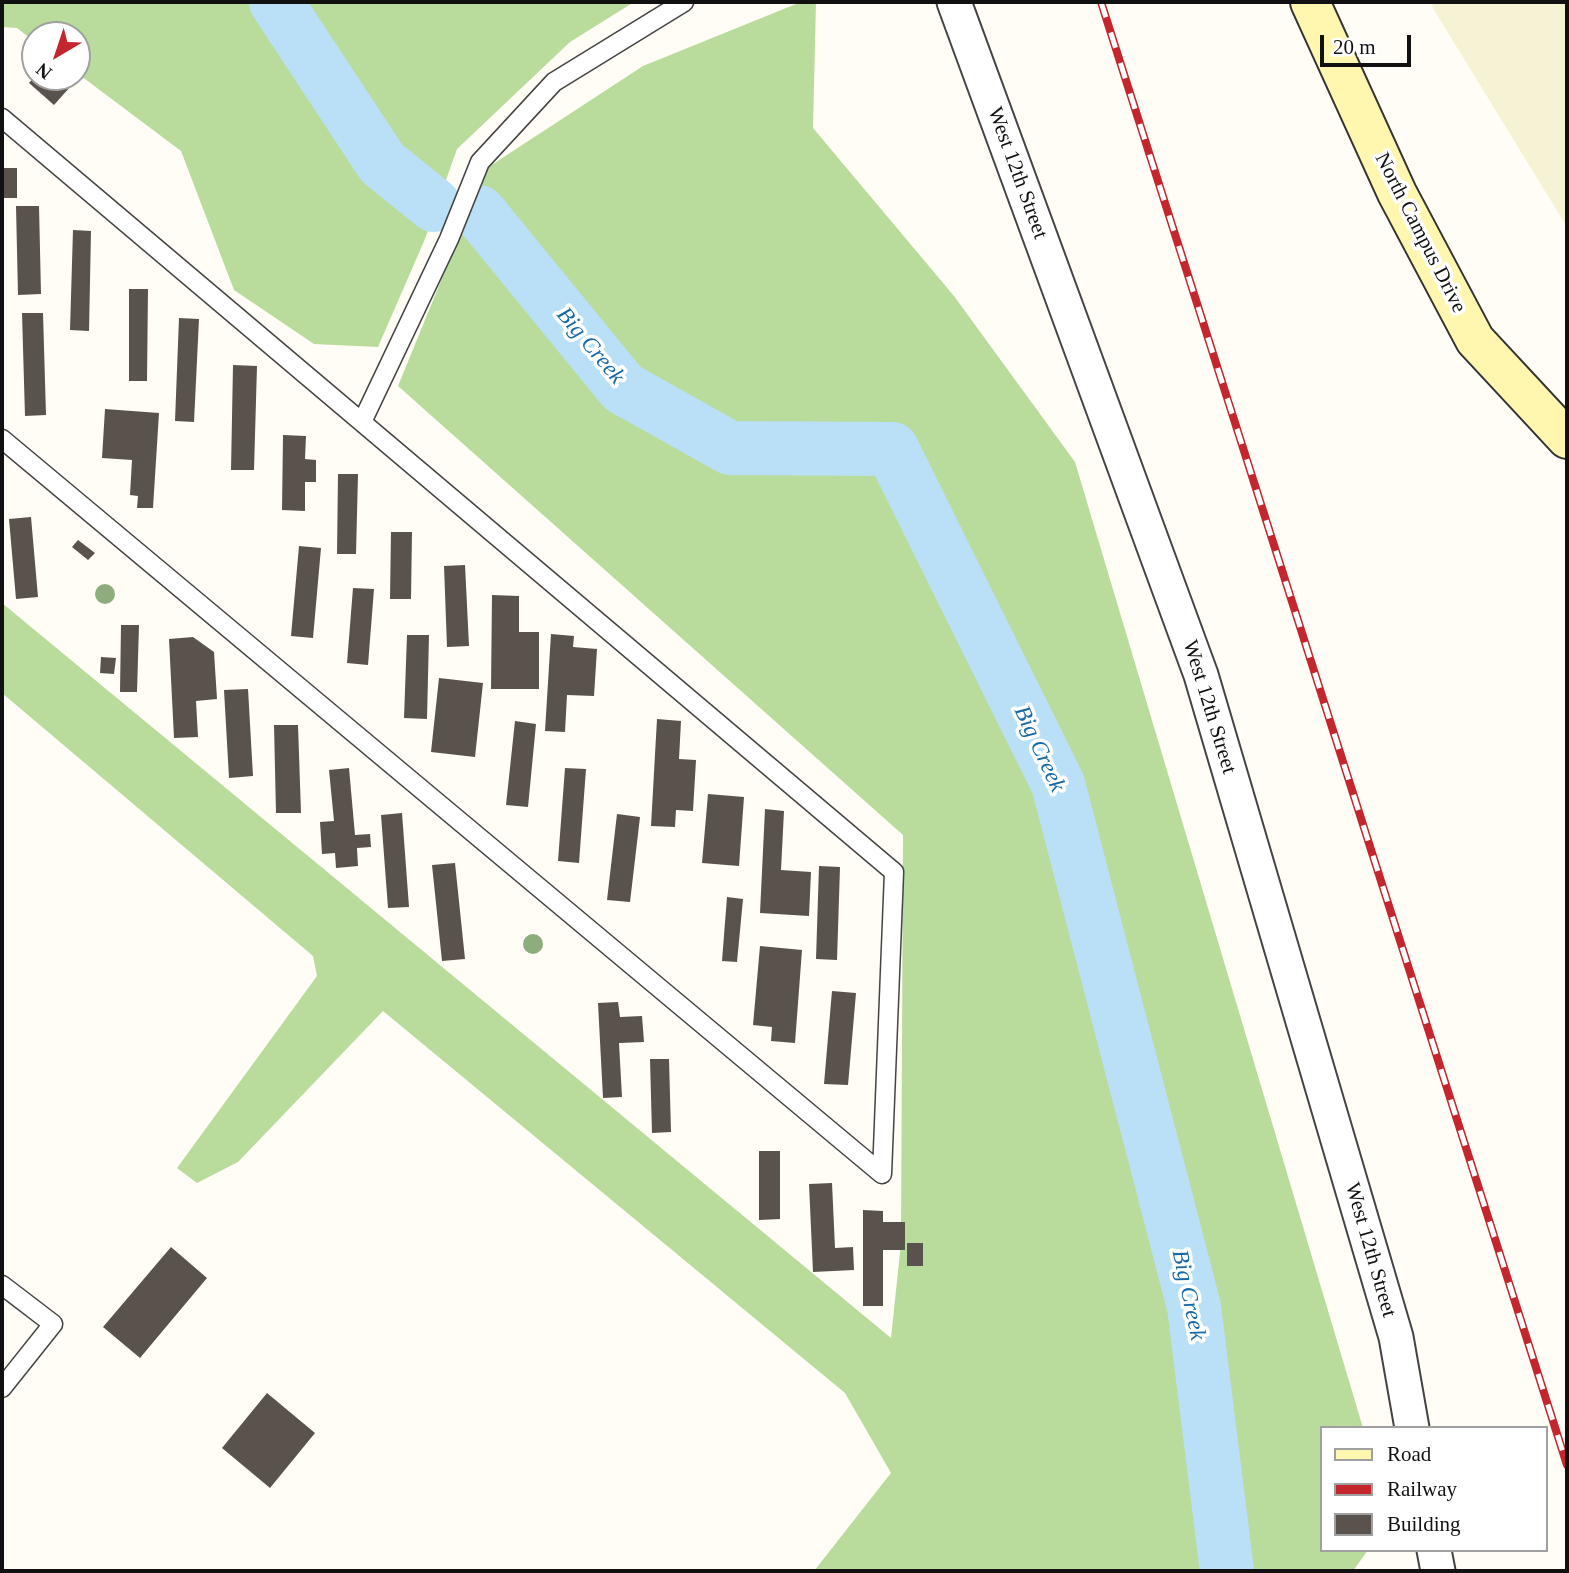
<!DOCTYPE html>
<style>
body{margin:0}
#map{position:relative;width:1569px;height:1573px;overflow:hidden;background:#fffdf5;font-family:"Times New Roman",serif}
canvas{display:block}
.frame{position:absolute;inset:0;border:4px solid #111;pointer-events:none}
.legend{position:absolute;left:1320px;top:1426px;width:228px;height:126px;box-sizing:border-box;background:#fff;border:2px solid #a0a0a0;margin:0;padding:9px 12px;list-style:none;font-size:21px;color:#111}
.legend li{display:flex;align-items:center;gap:14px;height:35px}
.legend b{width:35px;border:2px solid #a0a0a0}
.north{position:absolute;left:21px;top:21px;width:70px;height:70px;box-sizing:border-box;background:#fff;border:2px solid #a0a0a0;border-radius:50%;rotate:219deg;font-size:19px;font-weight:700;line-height:28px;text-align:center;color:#111}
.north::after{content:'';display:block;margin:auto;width:24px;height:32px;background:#c4262e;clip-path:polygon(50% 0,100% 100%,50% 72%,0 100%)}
.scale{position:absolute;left:1320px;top:35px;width:91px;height:32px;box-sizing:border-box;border:4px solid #111;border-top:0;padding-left:9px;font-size:21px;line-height:24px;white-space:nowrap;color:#111;-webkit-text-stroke:5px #fff;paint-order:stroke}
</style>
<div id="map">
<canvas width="1569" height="1573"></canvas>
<div class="frame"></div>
<ul class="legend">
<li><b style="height:9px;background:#fff6b0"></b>Road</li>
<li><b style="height:9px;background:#c4262e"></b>Railway</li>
<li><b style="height:19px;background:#5a524d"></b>Building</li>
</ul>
<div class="north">N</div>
<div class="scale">20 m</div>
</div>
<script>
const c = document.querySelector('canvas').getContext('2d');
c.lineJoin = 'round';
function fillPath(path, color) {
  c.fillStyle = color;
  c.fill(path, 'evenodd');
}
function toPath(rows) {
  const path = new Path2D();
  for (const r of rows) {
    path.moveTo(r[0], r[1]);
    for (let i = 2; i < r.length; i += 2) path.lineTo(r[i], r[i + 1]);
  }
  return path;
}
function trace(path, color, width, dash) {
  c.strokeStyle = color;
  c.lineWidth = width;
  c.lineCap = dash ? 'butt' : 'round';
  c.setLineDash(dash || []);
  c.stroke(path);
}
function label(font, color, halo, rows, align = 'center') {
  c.font = font + ' "Times New Roman",serif';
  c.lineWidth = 7;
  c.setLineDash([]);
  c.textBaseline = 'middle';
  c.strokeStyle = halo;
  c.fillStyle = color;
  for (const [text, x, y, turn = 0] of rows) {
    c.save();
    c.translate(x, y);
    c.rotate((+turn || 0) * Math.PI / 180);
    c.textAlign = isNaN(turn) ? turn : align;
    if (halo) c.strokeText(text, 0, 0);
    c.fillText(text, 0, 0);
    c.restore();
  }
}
fillPath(toPath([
 [1431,2,1567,2,1567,227,1434,10]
]), '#f6f3d4');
fillPath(toPath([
 [2,2,634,2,570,42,457,149,425,239,378,347,314,344,234,290,181,151,77,73,77,35,35,35,35,42,17,28,2,27],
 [801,2,816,2,813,128,954,296,1075,462,1363,1428,1322,1428,1322,1550,1368,1550,1353,1571,814,1571,891,1473,845,1393,383,1011,238,1162,197,1183,177,1168,317,976,313,956,2,693,2,603,891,1338,901,1243,903,835,398,386,487,168,643,66]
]), '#b9dc9c');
trace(toPath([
 [276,2,382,163,434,205],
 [479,212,623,388,730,448,892,449,1058,784,1194,1307,1227,1571]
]), '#b9e0f7', 54);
fillPath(toPath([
 [34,77,79,77,54,105,29,83],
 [2,168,17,168,17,198,2,198],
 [16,206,39,206,41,294,18,295],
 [73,230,91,231,89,331,70,330],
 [129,289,148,289,147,381,129,381],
 [22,313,43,313,46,415,25,416],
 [179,318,199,319,194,422,175,421],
 [233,365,257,366,254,470,231,470],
 [105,409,159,413,153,508,137,508,138,496,130,495,132,460,102,458],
 [283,435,306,436,305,459,316,460,316,482,305,482,305,511,282,510],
 [338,474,358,474,356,554,337,554],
 [31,517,38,597,16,599,9,519],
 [391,532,412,532,411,599,390,599],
 [78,540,95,553,88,560,72,547],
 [299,546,321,548,313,638,291,636],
 [465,565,469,646,447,647,444,566],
 [353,588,374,589,368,665,347,663],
 [492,595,519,596,519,632,539,632,539,689,491,689],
 [121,625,139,625,137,692,120,692],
 [551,634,574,636,573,647,597,649,594,696,567,695,565,732,545,731],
 [407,635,429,635,427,719,404,718],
 [193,637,214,652,217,699,196,701,198,737,174,738,169,639],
 [101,657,116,658,114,674,100,673],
 [439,678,483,683,475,757,431,752],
 [248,689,253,776,229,778,224,690],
 [657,719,681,721,679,759,696,760,693,811,676,810,675,827,651,826],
 [515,721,536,724,528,807,506,805],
 [274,725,298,725,301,813,276,813],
 [349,768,355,835,370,834,371,847,357,848,358,866,336,868,335,853,322,854,320,822,334,821,329,770],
 [565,768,586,769,579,863,558,861],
 [708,794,744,797,739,866,702,863],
 [765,809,784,811,781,870,811,872,809,916,760,913],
 [402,813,409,907,388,908,381,815],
 [617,814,640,817,630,902,607,900],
 [455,863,465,959,442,961,432,865],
 [819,866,840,867,837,960,816,959],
 [727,897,743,899,737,962,722,961],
 [760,946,802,950,795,1043,771,1041,772,1027,753,1025],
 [832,991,856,993,848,1085,824,1084],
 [618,1002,620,1017,642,1016,644,1042,619,1043,622,1097,603,1098,598,1003],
 [650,1059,669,1059,671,1132,652,1133],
 [759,1151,780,1151,780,1219,759,1220],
 [832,1183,835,1248,853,1247,854,1270,813,1272,809,1184],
 [863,1210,883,1211,883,1222,905,1222,905,1250,883,1250,883,1306,863,1306],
 [907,1243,923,1243,923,1266,907,1266],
 [171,1247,207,1278,140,1358,103,1327],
 [267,1393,315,1433,270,1488,222,1448]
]), '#5a524d');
const lane = toPath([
 [2,118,894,872,882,1174,2,439],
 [362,422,449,239,480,162,554,82,684,2],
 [2,1285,53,1324,2,1388]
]);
const street = toPath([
 [954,2,1201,675,1396,1337,1412,1428],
 [1434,1550,1438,1571]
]);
const secondary = toPath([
 [1310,2,1397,193,1475,340,1567,439]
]);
trace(lane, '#444', 21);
trace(street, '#444', 37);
trace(secondary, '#333', 42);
trace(lane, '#fff', 18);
trace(street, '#fff', 33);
trace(secondary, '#fff6b0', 38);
const rail = toPath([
 [1101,2,1567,1465]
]);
trace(rail, '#c4262e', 8);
trace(rail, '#fff', 5, [16]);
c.fillStyle = '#8dad7f';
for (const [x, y] of [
 [105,594],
 [533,944]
]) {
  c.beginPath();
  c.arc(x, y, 10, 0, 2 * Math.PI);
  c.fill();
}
label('21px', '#111', '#fff', [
 ["West 12th Street",1017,173,70],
 ["North Campus Drive",1420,233,63],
 ["West 12th Street",1209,707,73],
 ["West 12th Street",1370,1250,74]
]);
label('italic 23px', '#1768a6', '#fff', [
 ["Big Creek",590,346,50],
 ["Big Creek",1039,749,65],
 ["Big Creek",1188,1295,78]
]);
</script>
